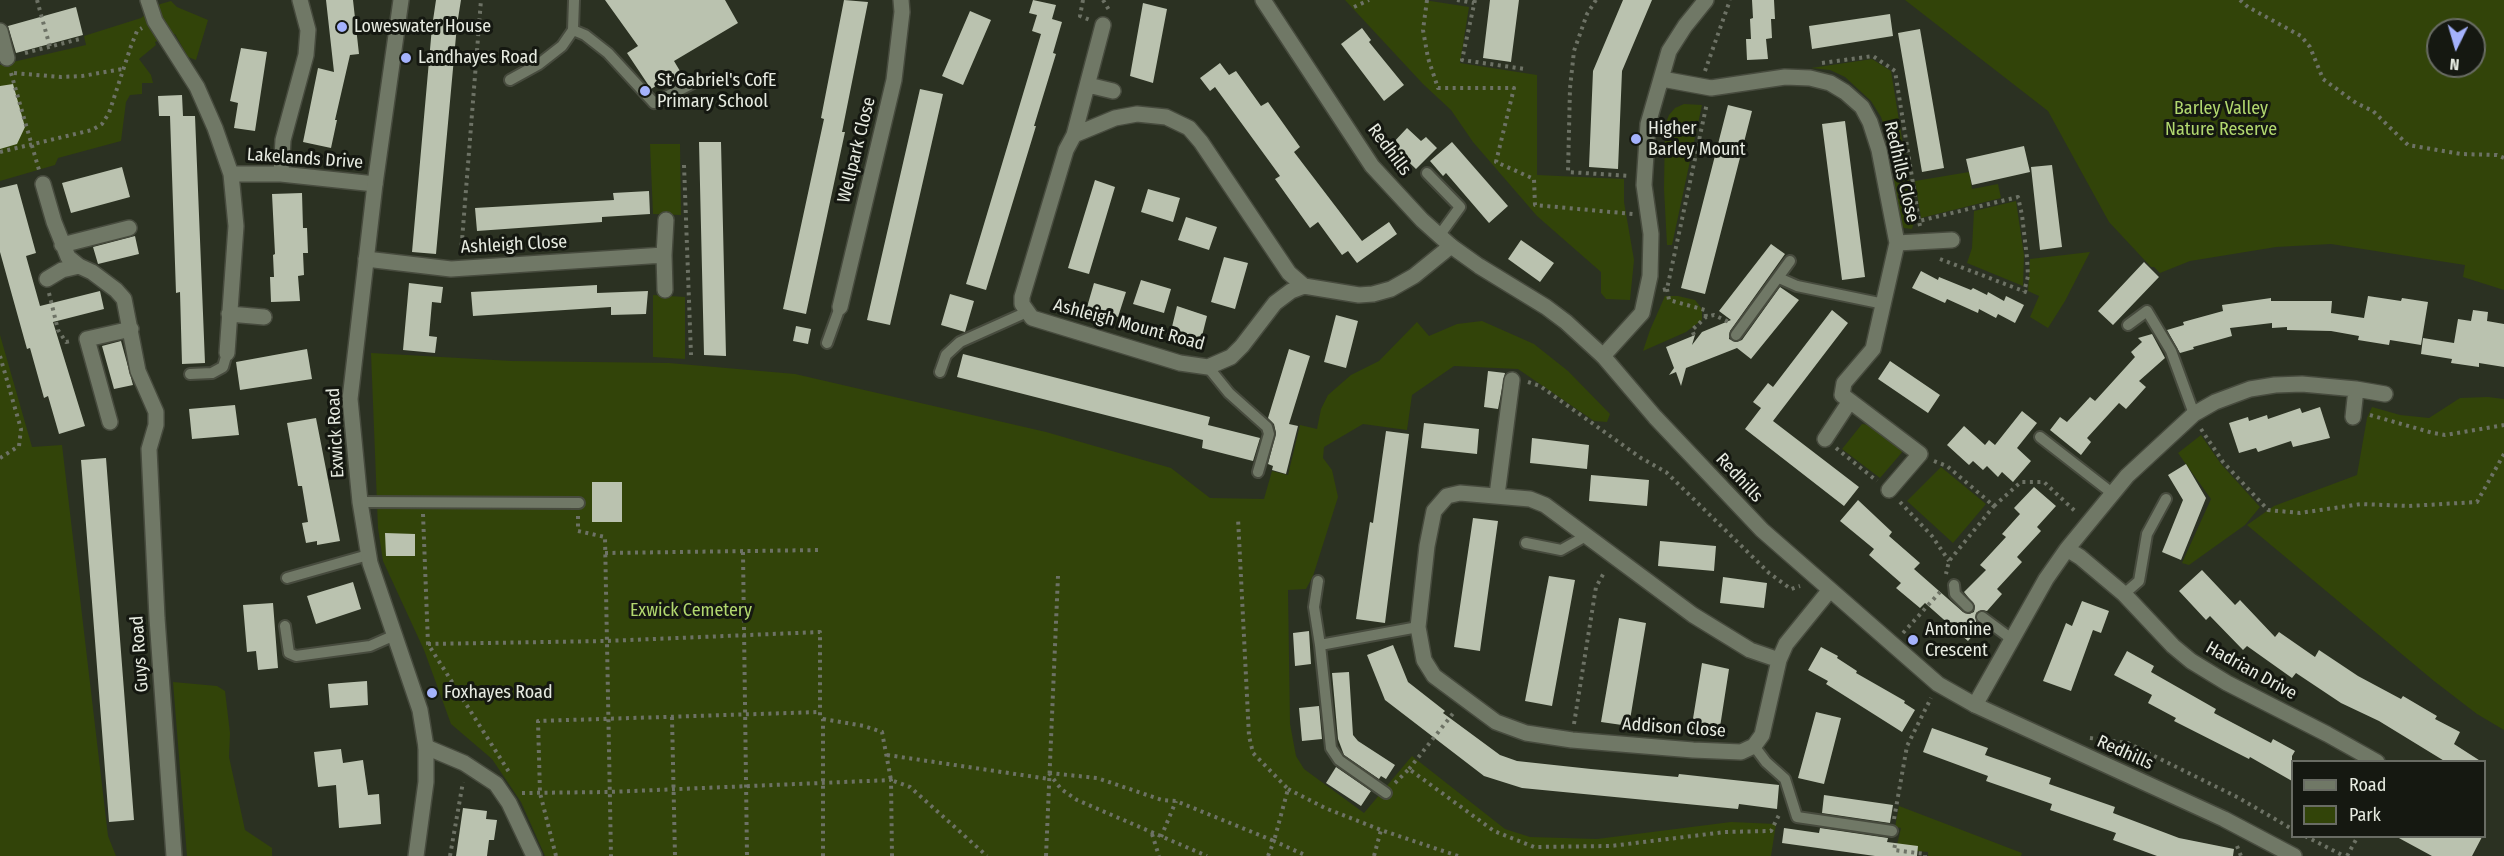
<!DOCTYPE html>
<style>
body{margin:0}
#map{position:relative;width:2504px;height:856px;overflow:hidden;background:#2b3122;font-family:"Fira Sans Condensed",sans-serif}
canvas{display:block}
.legend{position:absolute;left:2291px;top:760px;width:195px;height:78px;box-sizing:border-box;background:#151811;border:2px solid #696c64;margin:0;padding:8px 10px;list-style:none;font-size:18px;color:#e7ebe1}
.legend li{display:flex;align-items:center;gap:12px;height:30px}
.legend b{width:30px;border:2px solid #696c64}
.north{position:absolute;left:2426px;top:18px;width:60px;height:60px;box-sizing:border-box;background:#151811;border:2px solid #696c64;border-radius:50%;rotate:185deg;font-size:16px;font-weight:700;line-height:24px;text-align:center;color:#e7ebe1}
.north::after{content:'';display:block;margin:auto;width:21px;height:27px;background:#a4b2fc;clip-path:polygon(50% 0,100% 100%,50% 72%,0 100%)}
</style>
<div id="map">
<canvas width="2504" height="856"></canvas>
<ul class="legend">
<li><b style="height:8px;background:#707866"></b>Road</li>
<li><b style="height:16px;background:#324409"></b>Park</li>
</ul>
<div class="north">N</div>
</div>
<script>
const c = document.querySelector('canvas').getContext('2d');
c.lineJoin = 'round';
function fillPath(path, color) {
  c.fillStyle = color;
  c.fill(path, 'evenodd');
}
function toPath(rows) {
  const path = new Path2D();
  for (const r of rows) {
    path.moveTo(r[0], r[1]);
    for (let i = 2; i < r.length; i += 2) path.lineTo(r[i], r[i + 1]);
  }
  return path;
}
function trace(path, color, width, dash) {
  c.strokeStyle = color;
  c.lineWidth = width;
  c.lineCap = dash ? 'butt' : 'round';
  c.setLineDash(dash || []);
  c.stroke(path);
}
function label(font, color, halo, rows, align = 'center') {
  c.font = font + ' "Fira Sans Condensed",sans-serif';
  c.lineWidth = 6;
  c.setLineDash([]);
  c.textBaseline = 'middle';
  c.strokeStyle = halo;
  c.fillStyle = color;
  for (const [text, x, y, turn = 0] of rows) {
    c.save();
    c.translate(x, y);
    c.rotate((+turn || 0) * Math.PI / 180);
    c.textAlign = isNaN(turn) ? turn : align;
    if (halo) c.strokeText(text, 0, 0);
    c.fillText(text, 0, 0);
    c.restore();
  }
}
fillPath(toPath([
 [1345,0,1424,0,1469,7,1460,63,1537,75,1537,175,1624,179,1624,202,1634,260,1630,300,1606,299,1601,293,1601,272,1537,216,1473,142,1451,110,1423,84],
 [1905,0,2504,0,2504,290,2463,277,2465,265,2331,244,2276,247,2190,261,2160,273,2154,267,2151,267,2109,222,2048,111],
 [2438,30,2474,30,2474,66,2438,66],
 [171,1,177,7,208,20,196,60,188,57,175,34,155,42,156,45,139,59,151,75,153,83,142,83,142,94,130,95,126,102,121,141,58,158,55,165,0,181,0,65,86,45,84,36,141,18,157,5],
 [1872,59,1891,71,1915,219,1912,229,1904,228,1900,223,1893,188,1896,160,1881,117,1871,101,1845,77,1830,70,1811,68],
 [1684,104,1702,105,1672,245,1667,245,1664,189,1665,125,1669,115,1675,108],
 [650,144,680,144,681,215,653,214],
 [1969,172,1972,189,1998,184,2001,198,1921,218,1915,181],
 [2016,201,2024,255,2023,286,1967,263,1972,248,1974,211],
 [2090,252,2065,301,2048,328,2030,317,2039,296,2028,291,2030,259],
 [653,295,685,297,685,359,653,357],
 [1665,296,1678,296,1695,300,1702,309,1702,320,1686,332,1643,351,1650,330],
 [1482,321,1534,344,1568,371,1610,414,1607,422,1594,421,1518,369,1454,366,1412,395,1407,430,1363,424,1324,447,1323,458,1332,470,1338,497,1313,576,1306,589,1288,590,1290,724,1296,756,1304,769,1364,813,1412,756,1505,829,1530,837,1597,839,1731,822,1776,824,1771,856,545,856,521,802,492,759,451,724,424,650,383,561,378,528,371,353,512,361,669,363,795,374,1046,432,1171,468,1210,498,1264,499,1272,471,1288,475,1300,425,1317,429,1321,409,1328,395,1351,375,1379,361,1417,322,1429,336,1457,324],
 [0,335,32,447,62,445,108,836,116,856,0,856],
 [2488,397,2504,399,2504,730,2477,714,2434,681,2247,525,2274,506,2357,475,2367,418,2372,407,2400,415,2429,418,2460,398],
 [1862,424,1870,425,1904,450,1880,478,1842,449],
 [2201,435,2221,464,2260,507,2245,525,2189,565,2182,563,2211,499,2178,453],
 [1941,467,1986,504,1953,543,1907,501],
 [173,682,217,686,225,691,230,733,229,757,245,830,272,848,272,856,187,856],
 [1899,806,2022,853,2021,856,1928,856,1928,852,1896,849,1901,828,1895,827]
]), '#324409');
fillPath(toPath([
 [326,0,353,0,359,54,350,55,335,120,337,120,331,148,303,142,318,68,334,72],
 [436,0,461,0,457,25,436,254,412,252,432,27],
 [605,0,725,0,738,23,674,61,683,76,661,88,659,84,651,89,627,53,638,46],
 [844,0,868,2,842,132,845,132,806,314,783,309,824,119,821,118],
 [1033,0,1056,5,1052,19,1062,22,1053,53,1056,54,1034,126,1036,126,986,290,966,284,1041,34,1032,31,1037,15,1029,13],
 [1490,0,1519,0,1511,62,1483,58],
 [1623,0,1652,0,1622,71,1618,169,1589,167,1593,71],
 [1752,0,1774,0,1775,19,1771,19,1772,38,1766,39,1768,59,1747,60,1746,39,1751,39,1750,19,1753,18],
 [1143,3,1167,9,1153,83,1130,76],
 [76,7,83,35,16,53,8,26],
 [970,11,991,20,963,85,942,76],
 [1890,14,1893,36,1812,49,1809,26],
 [1362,28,1371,40,1369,42,1404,85,1384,101,1341,44],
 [1920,29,1944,168,1922,172,1898,33],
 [241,48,267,52,255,131,234,128,238,103,230,101],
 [1220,63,1229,75,1236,71,1261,106,1268,102,1300,147,1294,152,1362,241,1389,222,1397,234,1357,263,1348,251,1342,255,1318,222,1310,228,1275,179,1280,176,1215,87,1210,91,1200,78],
 [13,84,25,127,17,144,0,149,0,86],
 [920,89,943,94,890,325,867,320],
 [182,95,183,116,195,116,205,363,182,364,180,292,176,293,170,116,159,116,158,96],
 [1728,105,1752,111,1705,294,1681,288],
 [1845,121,1865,277,1842,280,1822,124],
 [1407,128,1421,141,1426,137,1437,148,1416,169,1391,145],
 [699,142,721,142,726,356,704,355],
 [1452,142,1508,206,1489,223,1446,173,1443,176,1430,161],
 [2024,146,2030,172,1972,185,1966,159],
 [2052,165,2062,247,2040,250,2031,167],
 [122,167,130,197,71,213,62,183],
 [1095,180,1115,187,1089,274,1068,268],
 [17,184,36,253,26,256,40,306,100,291,104,309,53,322,85,426,59,434,48,396,44,398,30,348,27,349,0,252,0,188],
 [1148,189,1180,198,1173,222,1141,212],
 [649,191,650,214,602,217,602,222,477,231,475,208,614,200,613,193],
 [302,193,303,228,307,228,308,253,303,253,304,275,298,276,300,301,271,302,270,277,274,277,273,255,275,254,272,194],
 [1186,217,1217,227,1209,250,1178,240],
 [135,236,139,254,98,264,93,247],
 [1521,240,1554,263,1540,282,1508,259],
 [1771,244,1785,254,1730,331,1729,339,1736,342,1742,340,1780,287,1799,300,1751,359,1737,348,1686,368,1681,386,1676,372,1669,375,1674,368,1666,347,1695,335,1692,345,1702,332,1731,320,1719,311],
 [1224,257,1248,263,1235,309,1211,302],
 [2144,262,2159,277,2113,325,2098,311],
 [1921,271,1938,280,1939,277,1971,290,1973,288,1987,295,1988,292,2004,301,2006,296,2024,305,2015,323,1998,314,1996,318,1979,309,1978,313,1947,299,1945,303,1912,288],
 [1141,280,1171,289,1164,313,1133,304],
 [409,283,443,287,441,303,432,302,429,336,437,337,435,353,403,350],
 [1094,283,1126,292,1118,317,1087,307],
 [597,285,597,293,648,291,646,314,611,315,611,307,473,316,471,292],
 [950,294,974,301,965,332,941,325],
 [2368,296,2401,301,2402,298,2428,302,2421,345,2390,340,2389,345,2358,340,2359,336,2331,331,2287,330,2287,327,2272,328,2272,323,2230,328,2232,336,2193,347,2194,349,2180,353,2167,330,2184,325,2183,322,2223,311,2222,305,2271,298,2271,301,2332,301,2331,313,2364,318],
 [1177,306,1207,316,1201,340,1171,331],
 [1832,310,1848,323,1773,421,1859,487,1844,506,1745,429,1761,408,1753,402,1768,383,1773,387],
 [2473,310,2488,312,2487,321,2504,324,2504,367,2479,363,2479,367,2451,363,2452,359,2421,354,2423,338,2454,343,2458,319,2471,321],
 [1336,315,1358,321,1346,368,1324,362],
 [796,326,811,329,808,344,793,341],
 [2152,334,2165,358,2139,381,2146,387,2126,409,2119,403,2087,438,2091,442,2081,455,2050,430,2060,417,2067,422,2090,397,2095,401,2135,357,2131,352,2142,342,2138,338],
 [121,341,133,385,114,389,102,346],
 [307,349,312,379,240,390,236,362],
 [1289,349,1310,356,1289,424,1298,426,1286,474,1272,470,1273,466,1268,464,1276,433,1274,424,1268,418],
 [963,354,1210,417,1208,425,1260,438,1253,461,1202,448,1203,440,957,377],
 [1890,361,1940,395,1928,413,1878,379],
 [1488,371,1505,373,1498,409,1484,407],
 [235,405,239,435,192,439,189,409],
 [2320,407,2330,438,2293,447,2291,441,2258,452,2256,448,2239,453,2229,423,2248,417,2249,421,2267,415,2268,419,2300,408,2302,413],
 [2022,411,2037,423,2017,448,2031,461,2013,482,2002,472,1998,477,1987,466,1983,470,1973,461,1969,465,1947,445,1964,426,1985,445,1989,440,1995,445],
 [316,418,340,541,317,545,317,541,306,543,302,523,308,522,302,486,298,486,287,423],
 [1424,423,1479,429,1477,454,1421,448],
 [1386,431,1409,434,1385,623,1356,619,1370,522,1373,523],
 [1532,438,1589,445,1587,469,1530,463],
 [106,458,134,820,109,822,81,460],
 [2186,464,2206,498,2181,560,2162,552,2183,500,2168,475],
 [1591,475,1649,480,1647,506,1589,501],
 [592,482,622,482,622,522,592,522],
 [2034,487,2056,506,2037,527,2041,531,2017,557,2022,562,1997,589,2002,594,1987,611,1982,610,1976,613,1976,624,1980,627,1968,641,1925,603,1920,608,1896,588,1901,583,1869,555,1874,549,1840,521,1858,500,1892,532,1889,536,1920,563,1914,569,1963,612,1969,614,1974,612,1975,606,1964,592,1986,570,1980,565,2006,537,2002,534,2020,514,2014,508],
 [1473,518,1498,521,1480,651,1454,647],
 [385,533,415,534,415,556,386,556],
 [1660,541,1716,546,1714,571,1658,566],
 [2202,570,2235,605,2240,600,2275,637,2279,632,2315,657,2319,650,2358,676,2401,699,2403,696,2437,716,2435,719,2460,732,2454,744,2482,762,2446,762,2379,721,2341,703,2296,673,2292,678,2247,646,2243,650,2210,616,2206,620,2179,591],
 [1549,576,1575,580,1552,706,1525,701],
 [1723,577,1767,583,1764,608,1720,603],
 [353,582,361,609,316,624,307,596],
 [2082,601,2109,611,2101,633,2093,630,2071,691,2043,681,2066,623,2072,626],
 [273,603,278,668,258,670,256,651,247,652,243,605],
 [1619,618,1646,623,1629,726,1601,722],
 [1309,631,1311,664,1295,666,1293,633],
 [1393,645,1408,682,1445,711,1443,713,1500,755,1517,761,1591,769,1678,777,1679,774,1779,785,1777,809,1739,804,1738,809,1522,788,1484,776,1385,700,1367,655],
 [1821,647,1838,656,1837,658,1857,671,1856,673,1905,701,1904,703,1915,710,1902,732,1826,684,1828,681,1808,670],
 [2127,651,2154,666,2151,672,2216,709,2214,713,2271,743,2273,739,2295,751,2292,756,2292,781,2250,757,2249,759,2174,721,2176,718,2148,703,2152,695,2114,675],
 [1702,663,1729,669,1720,727,1715,726,1713,735,1691,731],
 [1349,672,1353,735,1358,741,1395,765,1386,779,1381,776,1379,779,1344,755,1338,739,1332,673],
 [367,681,368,705,330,708,328,684],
 [1319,706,1322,739,1302,741,1299,708],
 [1816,712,1841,718,1824,784,1798,778],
 [1932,728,1988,748,1985,755,2051,778,2049,784,2115,807,2113,813,2179,838,2234,849,2233,856,2157,856,2113,840,2116,833,2050,810,2052,804,1986,781,1988,776,1923,752],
 [341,749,343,763,363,760,368,795,379,794,381,824,339,828,336,785,318,787,314,752],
 [1336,767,1371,791,1361,806,1326,783],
 [1824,795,1893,805,1890,823,1822,813],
 [463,808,487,811,486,819,497,820,494,840,489,840,487,856,456,856],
 [1784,828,1819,833,1820,828,1888,838,1887,842,1918,846,1917,856,1875,856,1782,843],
 [2397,837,2482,837,2472,856,2432,856]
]), '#bac2af');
const service = toPath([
 [573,30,585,35,608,53,654,103,699,80],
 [510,80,539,64,562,46,573,30,574,0],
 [1427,173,1460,207,1439,236],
 [1779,278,1797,286,1884,304],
 [2128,325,2147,311,2171,351,2194,414],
 [1736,335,1790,261],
 [827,343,840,307],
 [1208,367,1229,393,1267,427,1269,434,1258,472],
 [940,372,946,355,960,342,1027,312],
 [190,374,212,373,223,367,227,353],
 [2040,437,2112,493],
 [360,502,579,503],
 [1526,543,1561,550,1586,536],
 [287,578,368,555],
 [1318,581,1314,607,1320,645],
 [1954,585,1955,594,1968,607],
 [2124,594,2139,581,2147,534,2166,499],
 [1982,617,2013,640],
 [285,626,289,653,296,656,370,646,395,635],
 [1754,746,1766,762,1785,779,1797,817,1892,831],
 [1386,793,1339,760,1331,748,1320,645,1418,627]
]);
const minor = toPath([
 [148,0,155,21,197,87,215,128,231,174,281,174,375,184],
 [1103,25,1074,135,1066,150,1022,297,1022,304,1032,318,1180,363,1208,367,1231,357,1242,346,1275,303,1291,291,1304,286,1359,295,1373,294,1391,289,1414,276,1451,246],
 [0,31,7,58],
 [1662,79,1711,88,1785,77,1810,78,1830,83,1845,92,1862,107,1870,122,1879,150,1897,243,1873,349,1844,383,1842,395,1920,454,1889,490],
 [1088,85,1113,91],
 [1074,135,1115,118,1137,114,1166,117,1189,128,1201,142,1289,273,1304,286],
 [281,174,283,140,306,55,308,30,300,0],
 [43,184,54,222,68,257,79,266,92,272,116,290,124,299,138,371,156,412,156,425,149,449,157,618,174,856],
 [1897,243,1952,240],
 [62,245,129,228],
 [664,255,666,220],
 [366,259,451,269,664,255,665,290],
 [47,279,62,270,79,266],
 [840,307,894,80,902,12,901,0],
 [229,314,264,317],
 [227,353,236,226,231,174],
 [1603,356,1642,313,1650,276,1651,234,1644,185,1648,124,1669,51,1685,26,1706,0],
 [2356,389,2385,394],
 [110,422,87,339,131,329],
 [1825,439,1850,401],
 [1497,495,1512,380],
 [2067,549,2080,557,2124,594,2173,646,2191,661,2227,683,2327,734,2377,762],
 [1779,660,1750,650,1693,615,1545,505,1530,499,1460,493,1447,496,1434,511,1427,546,1418,627,1424,660,1434,676,1496,722,1526,733,1572,740,1693,750,1741,752,1754,746,1762,735,1779,660,1786,644,1829,591],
 [1975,705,2046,579,2067,549,2127,476,2194,414,2215,402,2250,389,2275,385,2302,384,2356,389,2353,417],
 [426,747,464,763,496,784,509,803,534,856]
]);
const tertiary = toPath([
 [401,0,375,184,350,399,360,502,370,563,420,710,426,747,426,782,416,856],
 [1263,0,1372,166,1422,220,1451,246,1479,266,1546,307,1566,322,1603,356,1655,417,1762,530,1938,684,1975,705,2224,819,2294,856]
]);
trace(service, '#474b3e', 14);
trace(minor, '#474b3e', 18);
trace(tertiary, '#474b3e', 18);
trace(toPath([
 [37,0,50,47],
 [1083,0,1080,16,1090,20],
 [1103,0,1109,10],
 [1427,0,1423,30,1428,58,1438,88,1514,88,1496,162,1534,179,1535,205,1633,214],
 [1457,0,1474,3],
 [1475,0,1462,60,1525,69],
 [1596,0,1587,14,1574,51,1570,88,1568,172,1630,176],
 [2240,0,2248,7,2301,36,2310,47,2323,79,2356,103,2373,111,2408,145,2461,154,2497,155,2504,158],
 [1354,7,1369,0],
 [25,53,80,39],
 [1822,63,1873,56,1895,71,1919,221],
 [1705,71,1730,0],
 [11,73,39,170],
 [14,73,61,77,82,76,123,69],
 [0,152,92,130,102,124,109,113,131,46,137,31,142,28],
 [684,165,691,355],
 [1920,226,1919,221,2018,197,2022,215,2027,258,2028,276,2024,292],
 [461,253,481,0],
 [1940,259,2031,294],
 [1667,289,1669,300,1705,310,1706,317],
 [1663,290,1667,289,1707,103],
 [49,293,58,330,66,342,71,341],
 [1694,335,1692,330,1706,317,1714,315,1729,322],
 [0,356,21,429,19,446,0,458],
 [1528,382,1540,386,1641,458,1666,472,1769,573,1791,589,1800,586],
 [2370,415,2433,433,2445,435,2504,425],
 [2201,429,2223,462,2268,510,2300,513,2361,504,2409,506,2477,502,2504,454],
 [1836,448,1877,481],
 [1934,461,1947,466,1994,506,1949,561,1946,574],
 [1900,502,1932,536,1949,561],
 [1994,506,2021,482,2044,482,2077,513],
 [423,514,428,644,509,772],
 [578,516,578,531,605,537,611,856],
 [743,552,747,856],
 [605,553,822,550],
 [1903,633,1940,592],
 [428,644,606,641,820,632,820,717,823,719,823,856],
 [672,717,675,856],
 [823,719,864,726,882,732,891,780,910,787,987,856],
 [1574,724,1596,587,1605,571],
 [2090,738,2128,743,2239,798,2292,829],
 [887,755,1049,779],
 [1409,769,1455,711],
 [1049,773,1097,778,1162,800,1176,801,1274,841,1288,789,1253,753,1249,736,1238,518],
 [1049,773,1061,789,1077,800,1207,856],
 [1395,783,1409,769,1494,831,1534,847,1611,846,1725,832,1771,831,1780,813],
 [1288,789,1325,808,1381,830,1458,856],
 [522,793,609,792,891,780,892,856],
 [1894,819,1907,746,1931,698],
 [1152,834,1159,856],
 [2305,836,2344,856],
 [1161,837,1176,801],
 [1895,845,1894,850,1925,854,1925,856],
 [2237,846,2241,856],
 [450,856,463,782],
 [556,856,540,793,538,721,820,712],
 [1046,856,1058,576],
 [1268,856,1274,841,1307,856],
 [1374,856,1381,830],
 [2347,856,2358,836]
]), '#6d7265', 4, [3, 4.5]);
trace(service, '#707866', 10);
trace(minor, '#707866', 15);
trace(tertiary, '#707866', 15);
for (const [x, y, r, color] of [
 [342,27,6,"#a4b2fc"],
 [406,58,6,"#a4b2fc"],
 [645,91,6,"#a4b2fc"],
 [1636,139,6,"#a4b2fc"],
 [1913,640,6,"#a4b2fc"],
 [432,693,6,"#a4b2fc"]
]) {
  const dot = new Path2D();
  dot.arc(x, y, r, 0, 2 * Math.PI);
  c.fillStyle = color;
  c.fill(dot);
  trace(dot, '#151811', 2);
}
label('18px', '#e7ebe1', '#151811', [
 ["Loweswater House",354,27],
 ["Landhayes Road",418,58],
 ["St Gabriel's CofE",657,81],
 ["Primary School",657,102],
 ["Higher",1648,129],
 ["Barley Mount",1648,150],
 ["Antonine",1925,630],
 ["Crescent",1925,651],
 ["Foxhayes Road",444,693]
], 'left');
label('18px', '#b2d86f', '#151811', [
 ["Barley Valley",2221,109],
 ["Nature Reserve",2221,130],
 ["Exwick Cemetery",691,611]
]);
label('18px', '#e7ebe1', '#151811', [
 ["Wellpark Close",857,150,-76],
 ["Redhills",1389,150,53],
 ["Lakelands Drive",305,159,4],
 ["Redhills Close",1901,172,77],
 ["Ashleigh Close",514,245,-3],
 ["Ashleigh Mount Road",1129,325,15],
 ["Exwick Road",336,433,-93],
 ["Redhills",1739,478,47],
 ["Guys Road",140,654,-94],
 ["Hadrian Drive",2251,671,29],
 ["Addison Close",1674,728,4],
 ["Redhills",2125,753,24]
]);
</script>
